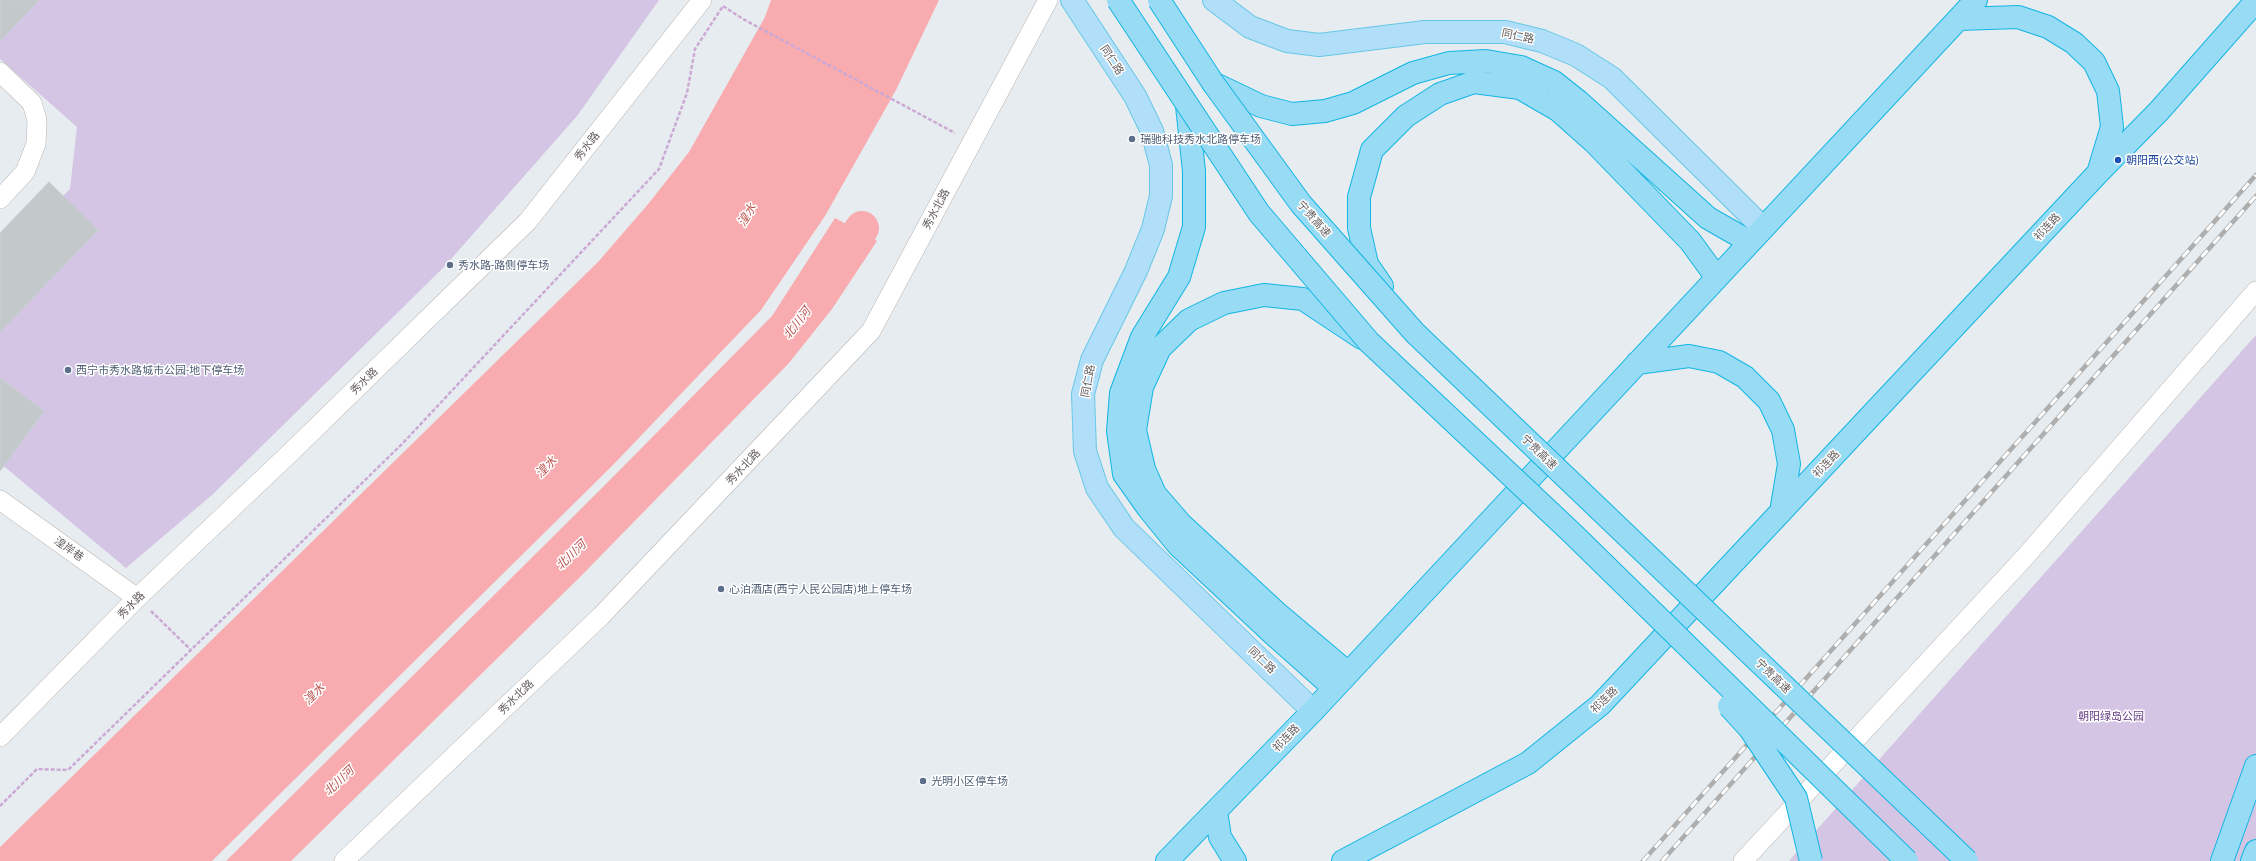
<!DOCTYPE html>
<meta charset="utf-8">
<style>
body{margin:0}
canvas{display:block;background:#e6ecef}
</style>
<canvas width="2256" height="861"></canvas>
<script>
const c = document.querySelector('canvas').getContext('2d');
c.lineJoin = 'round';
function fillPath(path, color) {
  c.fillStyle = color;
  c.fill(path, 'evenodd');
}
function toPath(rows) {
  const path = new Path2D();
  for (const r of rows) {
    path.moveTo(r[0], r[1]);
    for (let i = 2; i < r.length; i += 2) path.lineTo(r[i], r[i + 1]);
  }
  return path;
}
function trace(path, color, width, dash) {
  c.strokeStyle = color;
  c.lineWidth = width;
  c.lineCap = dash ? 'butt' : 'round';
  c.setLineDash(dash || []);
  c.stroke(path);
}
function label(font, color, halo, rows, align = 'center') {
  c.font = font + ' Ubuntu,"Noto Sans SC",sans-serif';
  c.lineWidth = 3;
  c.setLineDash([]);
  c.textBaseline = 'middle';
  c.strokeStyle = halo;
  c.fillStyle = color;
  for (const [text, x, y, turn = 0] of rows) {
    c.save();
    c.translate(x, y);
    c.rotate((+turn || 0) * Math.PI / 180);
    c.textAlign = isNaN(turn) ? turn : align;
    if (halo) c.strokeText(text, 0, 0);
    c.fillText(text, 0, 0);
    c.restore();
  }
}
fillPath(toPath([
 [0,0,659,0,577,116,444,267,212,495,126,568,0,463,0,259,70,189,77,127,0,59],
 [2256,335,2256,861,1789,861]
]), '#d5c5e4');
fillPath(toPath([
 [771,0,939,0,896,90,825,216,761,310,613,465,212,861,0,861,0,847,598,262,649,203,689,152,765,17],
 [835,218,877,241,832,309,789,363,581,576,291,861,226,861,603,487,772,316]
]), '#f9acaf');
trace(toPath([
 [834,271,862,228]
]), '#f9acaf', 34);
const building = toPath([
 [0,0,39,0,0,41,0,0],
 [49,182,98,230,0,332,0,233,49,182],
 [0,378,44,411,0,471,0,378]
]);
fillPath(building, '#c3c8ca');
trace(building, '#c5d0d3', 1);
const minor = toPath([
 [0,72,32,103,37,120,36,144,25,172,0,199],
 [0,500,137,598],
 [0,737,137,598,289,454,528,221,702,0],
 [344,861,601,616,871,331,1048,0],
 [1743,861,2025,557,2256,291]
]);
const major = toPath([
 [1072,0,1135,96,1152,131,1161,165,1161,196,1153,229,1136,271,1092,360,1083,394,1085,451,1097,488,1124,528,1313,711],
 [1214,0,1250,27,1287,41,1319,45,1425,32,1505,32,1542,41,1576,55,1612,78,1763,228]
]);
const highway = toPath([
 [1959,19,2018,17,2048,27,2074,43,2094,62,2108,91,2112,127,2099,170],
 [1213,83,1261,106,1292,114,1325,111,1353,103,1413,73,1449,63,1486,61,1521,67,1554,82,1578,101,1708,218,1750,242],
 [1187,106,1194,171,1194,227,1179,277,1142,337,1121,393,1118,431,1124,474,1148,508,1178,545,1272,633,1334,688],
 [1382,286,1367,264,1359,228,1359,197,1372,150,1406,116,1440,94,1474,82,1520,88,1558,110,1594,142,1690,241,1717,278],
 [1637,363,1689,356,1719,362,1745,377,1769,401,1783,430,1789,464,1781,512],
 [1348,673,1278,614,1181,524,1155,494,1144,469,1135,430,1142,387,1160,348,1189,320,1224,303,1264,295,1303,299,1362,338],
 [1216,811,1220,837,1235,861],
 [1167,861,1313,711,1976,0],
 [1343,861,1528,763,1600,705,2098,173,2159,111,2256,1],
 [2222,861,2256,766],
 [2252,861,2256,851]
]);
trace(minor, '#bab4b3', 20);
trace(major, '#67c7e7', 24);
trace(highway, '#12b6e3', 24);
trace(toPath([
 [723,6,743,19,955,133],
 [151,611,191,650],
 [0,806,37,769,68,770,403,443,659,169,687,93,695,49,723,6]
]), '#cca9d5', 2.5, [4, 2]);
trace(minor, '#fff', 19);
trace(major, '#b1dff9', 22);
trace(highway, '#97dbf5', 22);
const rail = toPath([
 [1643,861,2256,175],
 [1662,861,2256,196]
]);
trace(rail, '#afaeae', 4.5);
trace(rail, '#fff', 3, [9]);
const highwayBridge = toPath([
 [1118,0,1259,213,1369,342,1572,533,1907,861],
 [1159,0,1213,83,1301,204,1415,333,1967,861],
 [1729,706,1750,729,1796,798,1811,861]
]);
trace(highwayBridge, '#12b6e3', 24, []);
trace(highwayBridge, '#97dbf5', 22);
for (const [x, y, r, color] of [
 [1132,139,4,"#5c6f8a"],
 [2118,160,4,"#1a4fb4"],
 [450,265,4,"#5c6f8a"],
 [68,370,4,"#5c6f8a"],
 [721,589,4,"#5c6f8a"],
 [923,781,4,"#5c6f8a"]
]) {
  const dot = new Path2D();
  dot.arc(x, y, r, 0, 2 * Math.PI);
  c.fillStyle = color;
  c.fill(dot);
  trace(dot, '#fff', 1.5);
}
label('11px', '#655e5e', '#fff', [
 ["同仁路",1518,36,12],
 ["同仁路",1112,60,57],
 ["秀水路",587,146,-52],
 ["秀水北路",936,209,-62],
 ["宁贵高速",1314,219,49],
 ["祁连路",2047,227,-47],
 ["秀水路",364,381,-44],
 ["同仁路",1088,381,-79],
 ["宁贵高速",1539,452,44],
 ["祁连路",1826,464,-47],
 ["秀水北路",743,467,-47],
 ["湟岸巷",69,549,35],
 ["秀水路",131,605,-45],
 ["同仁路",1262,660,44],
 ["宁贵高速",1773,676,44],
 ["秀水北路",516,697,-44],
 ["祁连路",1604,700,-44],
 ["祁连路",1286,738,-46]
]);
label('11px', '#4e5e75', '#fff', [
 ["瑞驰科技秀水北路停车场",1140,139],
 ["秀水路-路侧停车场",458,265],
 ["西宁市秀水路城市公园-地下停车场",76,370],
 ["心泊酒店(西宁人民公园店)地上停车场",729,589],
 ["光明小区停车场",931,781]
], 'left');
label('11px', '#164399', '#fff', [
 ["朝阳西(公交站)",2126,160]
], 'left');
label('11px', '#663d85', '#fff', [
 ["朝阳绿岛公园",2111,716]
]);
label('italic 12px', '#bb5450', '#fff', [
 ["湟水",747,215,-59],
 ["北川河",797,323,-52],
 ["湟水",546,467,-44],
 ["北川河",571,555,-44],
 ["湟水",314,694,-44],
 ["北川河",339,781,-44]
]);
</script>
